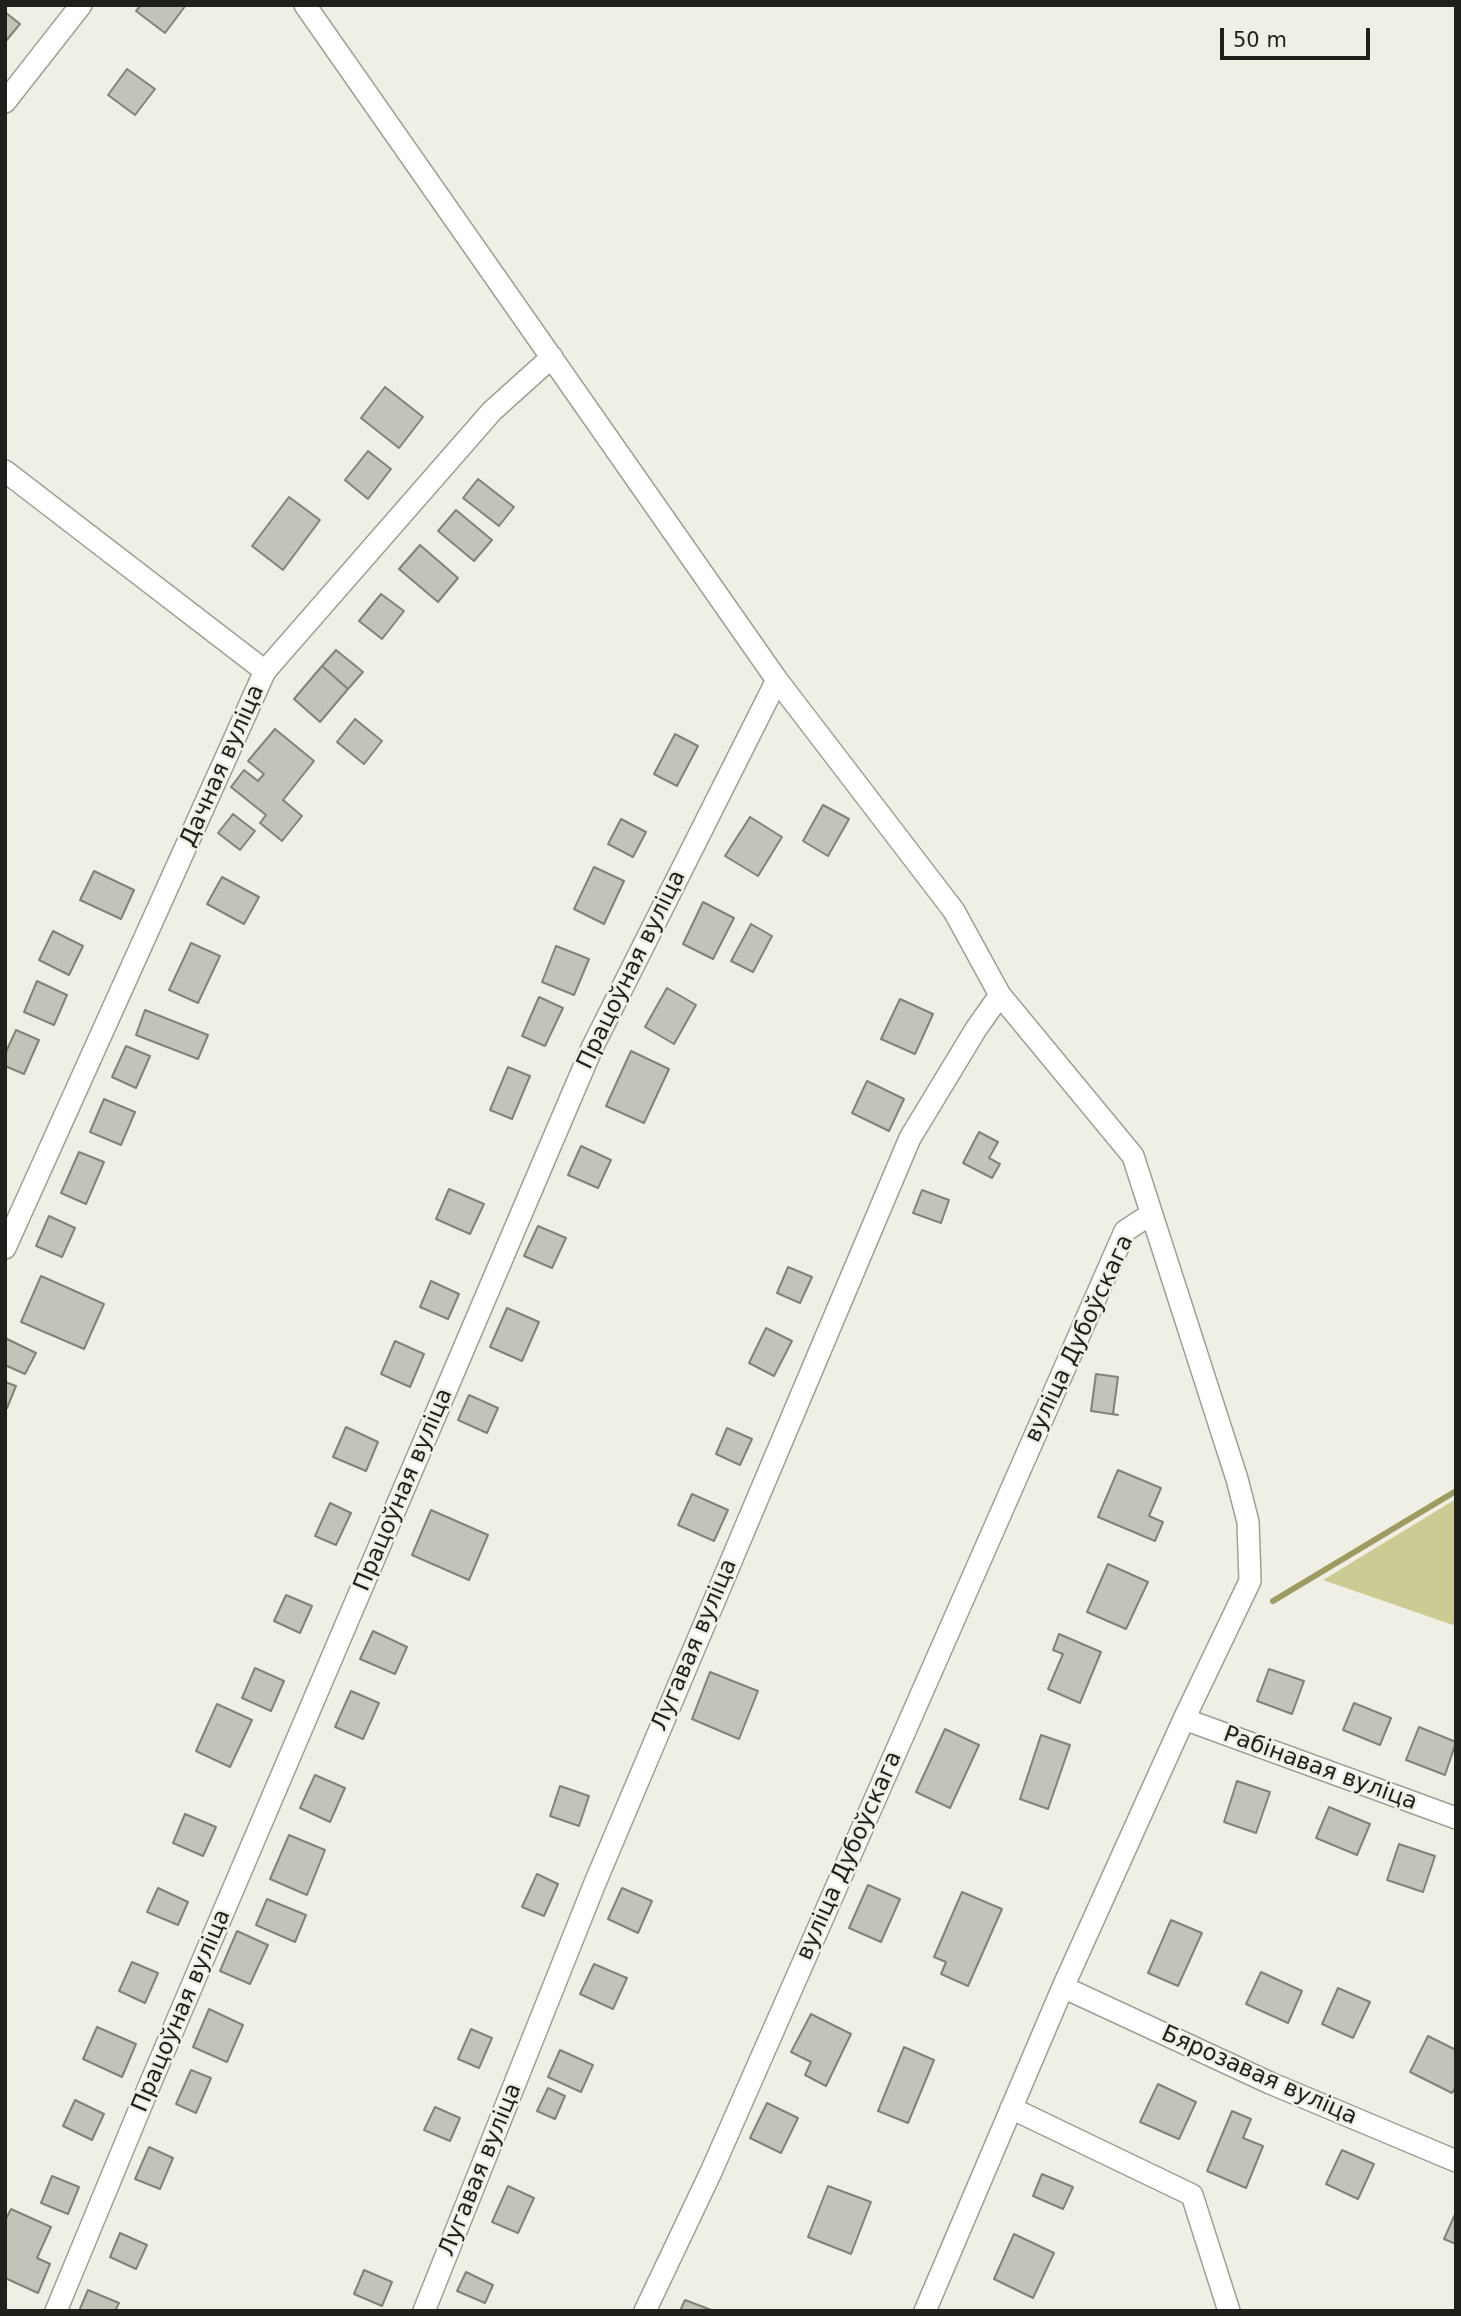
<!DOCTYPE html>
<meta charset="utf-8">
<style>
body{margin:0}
#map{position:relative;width:1461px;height:2316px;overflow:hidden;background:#efefe6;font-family:"DejaVu Sans",sans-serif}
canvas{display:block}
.frame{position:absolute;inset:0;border:7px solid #1f1f1c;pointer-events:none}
.scale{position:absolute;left:1220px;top:28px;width:150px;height:32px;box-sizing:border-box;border:4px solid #1f1f1c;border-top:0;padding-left:9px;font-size:21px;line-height:24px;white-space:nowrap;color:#1f1f1c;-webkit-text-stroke:5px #efefe6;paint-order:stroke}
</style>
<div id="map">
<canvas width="1461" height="2316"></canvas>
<div class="frame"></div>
<div class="scale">50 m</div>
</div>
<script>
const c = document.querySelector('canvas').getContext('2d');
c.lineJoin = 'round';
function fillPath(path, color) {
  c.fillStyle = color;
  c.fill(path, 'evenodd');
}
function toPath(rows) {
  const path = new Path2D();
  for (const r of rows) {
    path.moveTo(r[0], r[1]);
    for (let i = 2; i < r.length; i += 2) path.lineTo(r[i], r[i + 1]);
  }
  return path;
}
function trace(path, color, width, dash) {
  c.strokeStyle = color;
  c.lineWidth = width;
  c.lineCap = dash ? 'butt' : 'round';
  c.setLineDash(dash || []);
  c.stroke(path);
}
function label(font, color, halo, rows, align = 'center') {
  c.font = font + ' "DejaVu Sans",sans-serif';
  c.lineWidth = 5;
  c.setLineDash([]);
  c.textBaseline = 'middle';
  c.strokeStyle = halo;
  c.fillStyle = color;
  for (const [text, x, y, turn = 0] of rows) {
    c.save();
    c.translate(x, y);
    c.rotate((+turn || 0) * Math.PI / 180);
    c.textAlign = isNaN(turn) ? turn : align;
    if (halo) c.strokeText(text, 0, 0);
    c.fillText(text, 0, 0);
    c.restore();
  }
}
fillPath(toPath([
 [1456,1499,1456,1626,1323,1580]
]), '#cccb93');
trace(toPath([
 [1273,1601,1456,1491]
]), '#9d9b5f', 6);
const building = toPath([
 [141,5,186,5,165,33,136,11,141,5],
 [5,12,20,24,5,42,5,12],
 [127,69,155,89,135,115,108,95,127,69],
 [385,387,423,417,399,448,361,418,385,387],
 [368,451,391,469,368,499,345,480,368,451],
 [478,479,514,507,499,526,463,498,478,479],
 [289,497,320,520,283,570,252,546,289,497],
 [456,510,492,540,474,561,438,531,456,510],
 [420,545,458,578,438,602,399,569,420,545],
 [381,594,404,611,382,639,359,621,381,594],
 [336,650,363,672,348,689,322,666,336,650],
 [322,666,348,689,320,722,294,699,322,666],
 [355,719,382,741,364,764,337,742,355,719],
 [275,729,314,761,283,800,302,816,282,841,260,823,266,815,231,787,244,770,258,781,264,774,248,761,275,729],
 [675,734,698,746,677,786,654,774,675,734],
 [823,805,849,819,828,856,803,841,823,805],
 [233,814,255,831,240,850,218,833,233,814],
 [750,817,782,837,758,876,725,856,750,817],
 [621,819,646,832,633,857,608,844,621,819],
 [594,867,624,881,604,924,574,909,594,867],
 [94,871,134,890,121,919,80,900,94,871],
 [222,877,259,897,244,924,207,904,222,877],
 [703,902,734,918,713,959,683,944,703,902],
 [751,924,772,936,753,972,731,961,751,924],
 [53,931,83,946,69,975,39,960,53,931],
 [191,943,220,956,198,1003,169,990,191,943],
 [556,946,589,959,574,995,542,982,556,946],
 [37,981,67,995,54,1025,24,1012,37,981],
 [667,988,696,1005,674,1044,645,1027,667,988],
 [539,997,563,1008,545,1046,522,1036,539,997],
 [900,999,933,1014,915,1054,881,1039,900,999],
 [145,1010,208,1035,198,1059,136,1035,145,1010],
 [16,1030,39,1040,24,1074,5,1066,5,1054,16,1030],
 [126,1046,150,1056,136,1088,112,1077,126,1046],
 [631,1051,669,1069,644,1123,606,1106,631,1051],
 [508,1067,530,1076,512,1119,490,1110,508,1067],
 [867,1081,904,1099,889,1131,852,1113,867,1081],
 [104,1099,135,1112,121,1145,90,1132,104,1099],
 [979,1132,998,1142,989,1158,1000,1164,992,1178,963,1163,979,1132],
 [581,1146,611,1160,598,1188,568,1175,581,1146],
 [79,1152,104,1162,86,1204,61,1193,79,1152],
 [449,1189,484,1204,470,1234,436,1219,449,1189],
 [922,1190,949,1200,941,1223,913,1213,922,1190],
 [49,1216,75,1228,62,1257,36,1246,49,1216],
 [538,1226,566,1238,552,1268,524,1256,538,1226],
 [788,1267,812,1277,800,1303,777,1293,788,1267],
 [41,1276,104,1304,84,1349,21,1322,41,1276],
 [431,1281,459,1294,448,1319,420,1307,431,1281],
 [507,1308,539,1322,522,1361,490,1347,507,1308],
 [766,1328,792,1341,774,1376,749,1363,766,1328],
 [5,1338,36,1353,25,1374,5,1365,5,1338],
 [395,1341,424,1354,410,1387,381,1374,395,1341],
 [1096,1374,1118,1377,1113,1414,1118,1415,1091,1411,1096,1374],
 [5,1382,16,1386,7,1408,5,1408,5,1382],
 [469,1395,498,1408,487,1433,458,1420,469,1395],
 [346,1427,378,1442,366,1471,333,1457,346,1427],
 [727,1428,752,1439,740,1465,716,1454,727,1428],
 [1118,1470,1161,1488,1149,1516,1163,1522,1155,1541,1098,1517,1118,1470],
 [692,1494,728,1510,714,1541,678,1525,692,1494],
 [330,1503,351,1513,336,1545,315,1536,330,1503],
 [431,1510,488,1535,469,1580,412,1555,431,1510],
 [1108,1564,1148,1582,1126,1629,1087,1612,1108,1564],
 [286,1595,312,1606,300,1633,274,1621,286,1595],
 [373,1631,407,1647,395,1674,360,1659,373,1631],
 [1059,1634,1101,1652,1080,1703,1048,1689,1063,1654,1053,1650,1059,1634],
 [255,1668,284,1681,271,1711,242,1698,255,1668],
 [1269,1669,1304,1681,1292,1714,1257,1701,1269,1669],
 [710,1672,758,1691,739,1739,692,1719,710,1672],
 [351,1691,379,1703,363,1739,335,1727,351,1691],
 [1354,1703,1391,1718,1380,1745,1343,1730,1354,1703],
 [217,1704,252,1720,230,1767,196,1751,217,1704],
 [1419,1727,1456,1742,1445,1775,1406,1760,1419,1727],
 [945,1729,979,1745,950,1808,916,1792,945,1729],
 [1041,1735,1070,1745,1048,1809,1020,1799,1041,1735],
 [315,1775,345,1788,330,1822,300,1808,315,1775],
 [1237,1781,1270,1792,1256,1833,1224,1822,1237,1781],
 [560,1786,589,1796,579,1826,550,1816,560,1786],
 [1329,1807,1370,1824,1357,1855,1316,1838,1329,1807],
 [185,1814,216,1827,203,1856,173,1843,185,1814],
 [289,1835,325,1850,307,1895,270,1879,289,1835],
 [1399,1844,1435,1856,1423,1892,1387,1880,1399,1844],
 [537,1874,558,1884,544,1916,522,1907,537,1874],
 [868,1885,900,1899,881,1942,849,1928,868,1885],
 [158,1888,188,1902,178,1925,147,1912,158,1888],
 [622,1888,652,1901,638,1933,608,1919,622,1888],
 [962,1892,1002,1909,968,1986,941,1974,946,1962,934,1957,962,1892],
 [267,1899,306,1915,295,1942,256,1925,267,1899],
 [1171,1920,1202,1933,1178,1986,1148,1973,1171,1920],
 [237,1931,268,1945,250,1984,220,1971,237,1931],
 [132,1962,158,1973,145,2003,119,1991,132,1962],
 [594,1964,627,1978,613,2009,580,1994,594,1964],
 [1261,1972,1302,1991,1288,2023,1246,2004,1261,1972],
 [1338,1988,1370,2002,1353,2038,1322,2024,1338,1988],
 [209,2009,243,2025,227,2062,193,2047,209,2009],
 [811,2014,851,2034,826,2086,805,2075,811,2062,791,2052,811,2014],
 [97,2027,136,2044,122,2077,83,2059,97,2027],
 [471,2029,492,2038,479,2068,458,2059,471,2029],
 [1428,2036,1456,2050,1456,2087,1452,2093,1410,2072,1428,2036],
 [904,2047,934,2060,908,2123,878,2111,904,2047],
 [560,2050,593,2065,581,2092,548,2077,560,2050],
 [191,2070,211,2078,196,2113,176,2104,191,2070],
 [1158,2084,1196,2102,1179,2139,1140,2122,1158,2084],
 [548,2088,565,2096,555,2119,537,2111,548,2088],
 [75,2100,104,2114,92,2140,63,2126,75,2100],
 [767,2103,798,2118,781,2153,750,2138,767,2103],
 [435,2107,460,2118,450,2141,424,2130,435,2107],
 [1232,2111,1251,2119,1243,2138,1263,2146,1246,2188,1207,2171,1232,2111],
 [149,2147,173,2158,160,2189,135,2179,149,2147],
 [1342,2150,1374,2164,1358,2199,1326,2184,1342,2150],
 [1042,2174,1073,2187,1063,2209,1033,2196,1042,2174],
 [52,2176,79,2187,68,2214,41,2203,52,2176],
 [508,2186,534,2198,518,2233,492,2222,508,2186],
 [828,2186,871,2202,851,2254,808,2237,828,2186],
 [11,2209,51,2227,37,2258,50,2264,38,2293,5,2278,5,2221,11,2209],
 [1456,2212,1456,2244,1444,2239,1456,2212],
 [120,2233,147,2245,136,2269,110,2257,120,2233],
 [1014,2234,1054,2253,1033,2298,994,2279,1014,2234],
 [364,2270,392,2282,382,2306,354,2294,364,2270],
 [466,2272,493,2285,485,2303,457,2291,466,2272],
 [88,2290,119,2303,115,2311,79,2311,88,2290],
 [685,2300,714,2311,680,2311,685,2300]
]);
fillPath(building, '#c3c3ba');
trace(building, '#82827a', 2);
const minor = toPath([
 [305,5,777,680,954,911,1000,995,1133,1156,1237,1479,1248,1522,1250,1581,1184,1719,1063,1987,925,2311],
 [5,102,81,5],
 [5,471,265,671],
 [5,1248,265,671,492,411,552,357],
 [1184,1719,1456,1818],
 [1063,1987,1270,2083,1456,2161],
 [1011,2108,1192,2195,1229,2311],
 [56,2311,150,2084,592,1048,777,680],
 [424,2311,595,1883,910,1138,976,1029,1000,995],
 [645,2311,711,2172,1125,1231,1151,1214]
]);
trace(minor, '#9f9f96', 24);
trace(minor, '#fff', 21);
label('23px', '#1f1f1c', '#efefe6', [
 ["Дачная вуліца",223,766,-66],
 ["Працоўная вуліца",632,970,-64],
 ["вуліца Дубоўскага",1080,1339,-65],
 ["Працоўная вуліца",404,1490,-67],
 ["Лугавая вуліца",695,1645,-67],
 ["Рабінавая вуліца",1320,1769,20],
 ["вуліца Дубоўскага",850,1856,-66],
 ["Працоўная вуліца",182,2011,-67],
 ["Бярозавая вуліца",1259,2076,24],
 ["Лугавая вуліца",481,2170,-68]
]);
</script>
